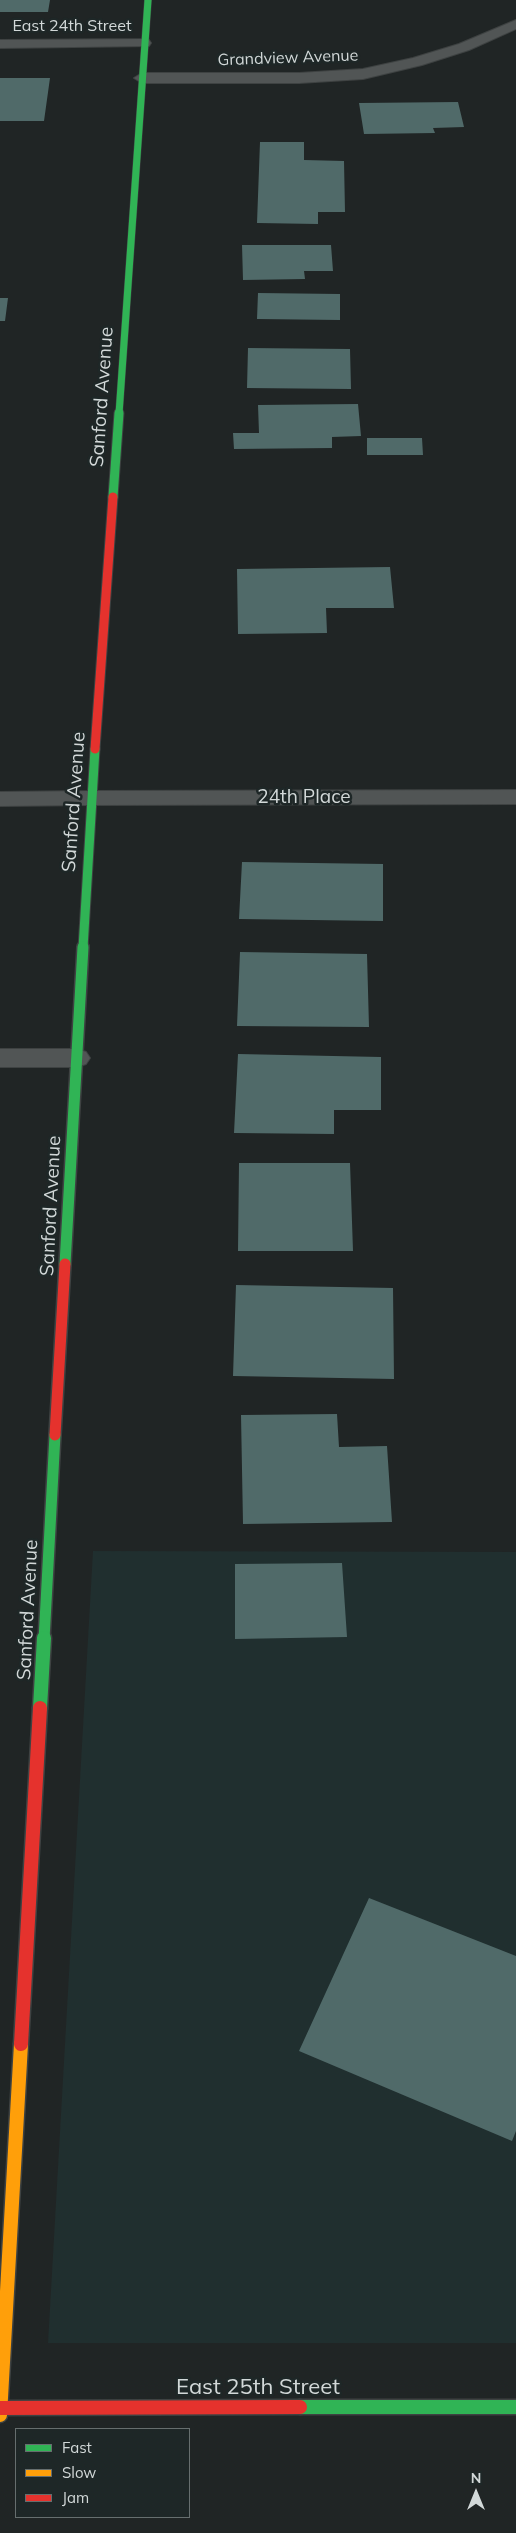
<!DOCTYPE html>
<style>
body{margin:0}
#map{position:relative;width:516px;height:2533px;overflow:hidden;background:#202525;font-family:Mulish,sans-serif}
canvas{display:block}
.legend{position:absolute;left:15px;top:2428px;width:175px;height:90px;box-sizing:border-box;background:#1e2727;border:1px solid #666e6e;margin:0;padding:6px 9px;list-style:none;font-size:15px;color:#d2d8d8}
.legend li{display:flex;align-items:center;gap:10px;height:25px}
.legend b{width:25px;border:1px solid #666e6e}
.north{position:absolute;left:451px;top:2468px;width:50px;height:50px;-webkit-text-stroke:4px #1e2727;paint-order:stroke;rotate:0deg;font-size:14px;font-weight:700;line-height:20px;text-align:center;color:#d2d8d8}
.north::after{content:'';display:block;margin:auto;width:18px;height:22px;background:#d2d8d8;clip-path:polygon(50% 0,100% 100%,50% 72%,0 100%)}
</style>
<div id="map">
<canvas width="516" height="2533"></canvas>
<ul class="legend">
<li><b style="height:6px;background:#30b455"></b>Fast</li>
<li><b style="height:6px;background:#ff9f0a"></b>Slow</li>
<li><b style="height:6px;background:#e5322d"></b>Jam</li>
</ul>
<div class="north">N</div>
</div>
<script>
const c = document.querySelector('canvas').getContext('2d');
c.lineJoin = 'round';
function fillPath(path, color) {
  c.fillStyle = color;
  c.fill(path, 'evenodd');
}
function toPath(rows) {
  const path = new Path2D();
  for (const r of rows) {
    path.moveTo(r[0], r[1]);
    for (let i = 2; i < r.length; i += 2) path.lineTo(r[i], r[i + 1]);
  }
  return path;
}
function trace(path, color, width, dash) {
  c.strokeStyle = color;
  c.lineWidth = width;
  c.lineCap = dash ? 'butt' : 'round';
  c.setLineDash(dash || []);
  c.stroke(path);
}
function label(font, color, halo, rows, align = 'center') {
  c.font = font + ' Mulish,sans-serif';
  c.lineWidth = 5;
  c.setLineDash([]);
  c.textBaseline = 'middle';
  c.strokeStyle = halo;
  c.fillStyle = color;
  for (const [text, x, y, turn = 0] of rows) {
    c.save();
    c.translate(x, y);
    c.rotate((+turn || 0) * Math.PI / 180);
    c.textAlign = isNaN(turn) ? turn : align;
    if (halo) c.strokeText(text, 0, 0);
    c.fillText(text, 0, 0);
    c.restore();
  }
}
fillPath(toPath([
 [93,1551,516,1552,516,2343,48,2343]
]), '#202f2f');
fillPath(toPath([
 [0,0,50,0,48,12,0,12],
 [0,78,50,78,44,121,0,121],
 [458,102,464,127,433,128,435,133,364,134,359,103],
 [260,142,304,142,304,160,344,161,345,212,318,212,318,224,257,223],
 [242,245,331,245,333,271,304,271,305,279,243,280],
 [258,293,340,294,340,320,257,319],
 [0,298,8,298,5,321,0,321],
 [248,348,350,349,351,389,247,388],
 [358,404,361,436,332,437,332,448,234,449,233,433,259,433,258,405],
 [367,438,422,438,423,455,367,455],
 [390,567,394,608,326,608,327,633,238,634,237,569],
 [242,862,383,864,383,921,239,919],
 [240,952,367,954,369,1027,237,1026],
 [238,1054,381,1057,381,1110,334,1110,334,1134,234,1133],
 [239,1163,350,1163,353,1251,238,1251],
 [236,1285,393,1288,394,1379,233,1376],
 [337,1414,339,1447,387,1446,392,1522,243,1524,241,1415],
 [342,1563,347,1637,235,1639,235,1564],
 [369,1898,516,1956,516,2131,512,2141,299,2051]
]), '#506a69');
const lane = toPath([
 [91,791,99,793,102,798,99,803,91,805,0,806,0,792,91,791],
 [0,1049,77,1049,86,1052,90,1058,86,1064,77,1067,0,1067,0,1049]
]);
const street = toPath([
 [516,20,516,29,469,50,422,65,363,79,299,83,142,83,134,78,142,73,299,73,363,69,413,58,459,44,516,20],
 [144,39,149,40,151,43,149,46,0,48,0,40,144,39],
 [516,790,516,804,91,805,83,803,80,798,83,793,91,791,516,790]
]);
const fastFar3 = toPath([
 [119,414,148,0]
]);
const fastFar2 = toPath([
 [113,497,119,413],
 [83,948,95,749]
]);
const fastFar1 = toPath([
 [65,1264,83,947],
 [44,1640,55,1435]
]);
const fast = toPath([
 [40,1708,44,1638],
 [300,2407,516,2407]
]);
const slow = toPath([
 [0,2415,21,2044]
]);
const jamFar2 = toPath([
 [95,749,113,497]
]);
const jamFar1 = toPath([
 [55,1435,65,1264]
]);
const jam = toPath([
 [21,2044,40,1708],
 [0,2408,300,2407]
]);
trace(lane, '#3e4242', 2);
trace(street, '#3e4242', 2);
trace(fastFar3, '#3e4242', 8);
trace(fastFar2, '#3e4242', 11);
trace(fastFar1, '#3e4242', 14);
trace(fast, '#3e4242', 17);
trace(slow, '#3e4242', 17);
trace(jamFar2, '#3e4242', 11);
trace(jamFar1, '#3e4242', 14);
trace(jam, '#3e4242', 17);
fillPath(lane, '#515555');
fillPath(street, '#515555');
trace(fastFar3, '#30b455', 7);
trace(fastFar2, '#30b455', 9);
trace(fastFar1, '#30b455', 11);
trace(fast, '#30b455', 14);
trace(slow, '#ff9f0a', 14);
trace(jamFar2, '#e5322d', 9);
trace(jamFar1, '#e5322d', 11);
trace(jam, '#e5322d', 14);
label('16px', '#d2d8d8', '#1e2727', [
 ["East 24th Street",72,26],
 ["Grandview Avenue",288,58,-2]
]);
label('19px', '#d2d8d8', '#1e2727', [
 ["Sanford Avenue",102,397,-86],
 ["24th Place",304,797],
 ["Sanford Avenue",74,802,-86],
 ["Sanford Avenue",51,1206,-87],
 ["Sanford Avenue",28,1610,-87]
]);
label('22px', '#d2d8d8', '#1e2727', [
 ["East 25th Street",258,2387]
]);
</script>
